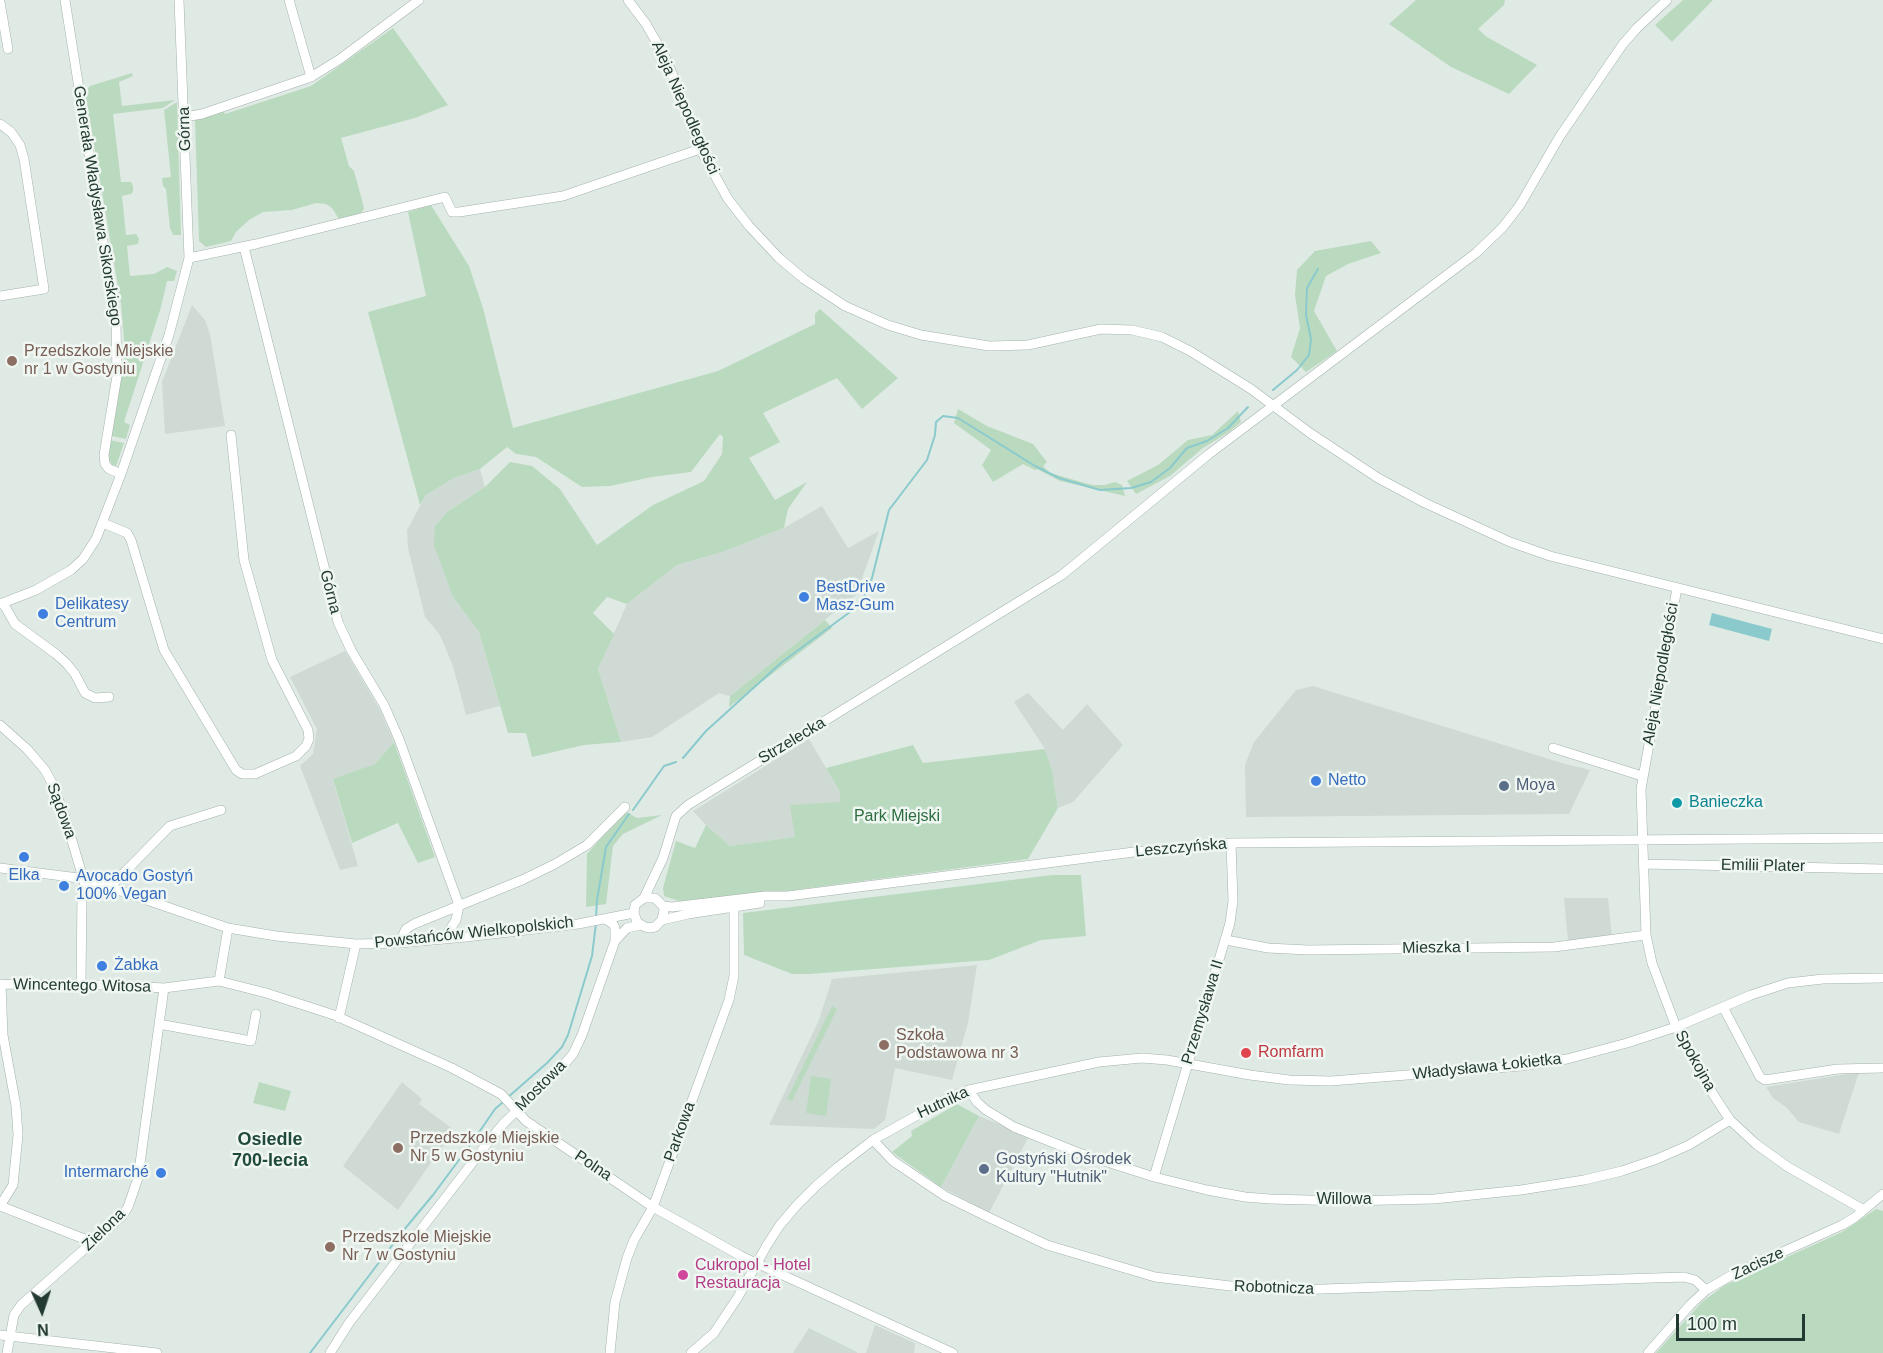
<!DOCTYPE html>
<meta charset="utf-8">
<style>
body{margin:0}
#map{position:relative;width:1883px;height:1353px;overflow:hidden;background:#e0eae5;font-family:Helvetica,sans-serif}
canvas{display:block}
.north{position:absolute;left:12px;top:1281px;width:60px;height:60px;-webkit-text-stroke:4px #f0f7f3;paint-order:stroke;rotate:177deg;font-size:16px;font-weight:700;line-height:24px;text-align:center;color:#223a31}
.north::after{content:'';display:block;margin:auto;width:21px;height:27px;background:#223a31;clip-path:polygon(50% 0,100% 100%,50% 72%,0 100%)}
.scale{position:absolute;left:1676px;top:1314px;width:129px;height:27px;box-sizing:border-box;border:3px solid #223a31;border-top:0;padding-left:8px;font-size:18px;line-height:21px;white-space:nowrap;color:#223a31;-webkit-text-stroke:4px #f0f7f3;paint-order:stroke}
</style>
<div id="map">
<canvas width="1883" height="1353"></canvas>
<div class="north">N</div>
<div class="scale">100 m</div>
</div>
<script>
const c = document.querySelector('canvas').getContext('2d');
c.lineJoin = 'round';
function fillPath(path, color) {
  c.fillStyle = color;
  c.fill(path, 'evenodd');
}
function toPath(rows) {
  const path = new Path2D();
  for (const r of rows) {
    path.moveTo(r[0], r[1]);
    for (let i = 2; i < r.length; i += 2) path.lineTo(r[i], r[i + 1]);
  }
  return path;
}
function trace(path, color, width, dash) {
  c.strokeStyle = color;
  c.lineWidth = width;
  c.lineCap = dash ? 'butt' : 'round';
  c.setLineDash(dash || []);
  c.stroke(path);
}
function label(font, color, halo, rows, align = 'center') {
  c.font = font + ' Helvetica,sans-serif';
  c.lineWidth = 5;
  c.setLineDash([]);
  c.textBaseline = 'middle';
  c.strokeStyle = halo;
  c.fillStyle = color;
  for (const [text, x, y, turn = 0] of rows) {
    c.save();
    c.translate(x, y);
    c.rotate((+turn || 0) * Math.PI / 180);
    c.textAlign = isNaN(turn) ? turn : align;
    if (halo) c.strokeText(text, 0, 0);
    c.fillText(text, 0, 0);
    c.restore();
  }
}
fillPath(toPath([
 [192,305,205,320,210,334,225,426,165,434,162,382],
 [480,469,485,487,447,512,435,526,453,597,479,632,500,706,466,715,453,666,440,635,425,617,408,548,407,530,426,495,454,478],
 [822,506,848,548,879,531,856,595,730,696,719,693,652,737,621,742,598,669,627,604,677,565,722,552,784,528],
 [345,651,380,710,394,742,375,764,333,780,358,866,340,870,300,766,313,754,317,729,290,677],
 [1313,686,1562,763,1590,770,1569,814,1246,817,1245,765,1254,742,1296,690],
 [1028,693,1063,730,1087,704,1123,745,1073,802,1058,808,1052,773,1045,749,1014,702],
 [809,739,840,792,840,802,796,837,730,846,706,825,693,811],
 [1564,898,1608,898,1612,937,1568,941],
 [977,965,968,1023,952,1080,895,1068,885,1120,874,1129,769,1125,819,1020,832,979],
 [1859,1072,1839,1134,1799,1122,1787,1108,1773,1098,1766,1087],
 [402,1082,422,1099,419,1104,454,1130,398,1210,343,1166],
 [979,1116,1029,1136,989,1213,941,1187],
 [875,1325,915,1343,914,1353,866,1353],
 [809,1328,857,1352,857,1353,793,1353]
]), '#cedad3');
fillPath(toPath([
 [1416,0,1505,0,1504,5,1478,29,1487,37,1537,65,1509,94,1451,67,1389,24],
 [1683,0,1713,0,1672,42,1655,25],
 [393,28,448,105,415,118,341,138,349,166,354,171,363,204,364,209,361,213,339,219,332,208,326,204,316,203,292,210,263,212,249,220,236,232,231,241,206,247,199,241,195,120,223,109,225,114,311,86],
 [132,73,133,76,119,82,122,106,175,100,163,108,113,114,121,182,131,182,133,186,133,192,131,194,122,196,126,235,136,234,139,239,138,244,127,246,130,276,154,274,167,267,177,271,174,281,167,281,161,307,124,422,130,425,126,439,111,436,125,351,121,304,85,92,90,86],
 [177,102,181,235,173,235,170,228,166,189,163,186,162,178,171,177,164,110],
 [431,205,469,266,483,308,513,428,718,371,815,324,815,314,820,309,898,378,862,409,837,378,763,413,780,442,749,458,775,500,807,482,788,509,784,528,722,552,677,565,627,604,607,597,593,613,614,634,598,669,621,742,584,745,532,757,526,733,508,733,479,632,453,597,434,545,435,526,447,512,485,487,510,462,532,466,560,489,597,545,653,505,704,481,722,454,723,437,720,434,691,472,652,477,610,486,582,487,536,457,516,454,507,447,480,469,454,478,426,495,420,505,368,312,426,296,408,212],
 [1371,241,1381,253,1348,264,1326,276,1314,311,1337,351,1306,372,1291,357,1300,328,1295,295,1297,270,1315,251],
 [958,409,987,426,1033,444,1047,462,1043,466,1050,473,1092,485,1105,485,1115,482,1122,485,1125,496,1060,481,1037,469,1035,470,1023,464,993,482,982,465,991,450,954,423],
 [1238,411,1241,422,1229,432,1203,448,1170,476,1136,494,1127,481,1158,465,1188,440,1212,435],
 [110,440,124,443,116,466,112,465,109,459],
 [825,620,832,628,729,707,730,696],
 [394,742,435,857,418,863,398,823,352,843,333,779,375,764],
 [913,745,923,763,1045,749,1052,771,1058,808,1028,859,787,891,679,901,664,896,663,888,676,841,695,848,706,825,730,846,795,837,790,805,840,802,840,792,826,768],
 [625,811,637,818,662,815,623,834,613,846,606,904,586,907,587,854],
 [1052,875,1081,875,1086,936,1041,940,989,960,810,974,792,974,744,955,743,913],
 [832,1006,837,1009,792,1101,787,1099],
 [811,1076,831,1079,826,1116,806,1113],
 [259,1082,291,1091,285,1111,253,1103],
 [957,1104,979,1116,941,1187,892,1152,912,1136,911,1131],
 [1876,1209,1883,1211,1883,1353,1656,1353,1702,1302,1725,1285,1842,1232]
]), '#badabf');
fillPath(toPath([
 [1712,613,1772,629,1769,641,1709,625]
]), '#8acacd');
trace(toPath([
 [1273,390,1297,370,1309,355,1311,339,1306,315,1307,288,1318,269],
 [683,758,706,731,782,662,850,612,864,597,872,578,889,510,927,460,935,435,936,422,943,416,958,418,1035,466,1059,478,1100,490,1131,488,1151,482,1170,468,1187,448,1207,441,1228,428,1248,407],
 [633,810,664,766,676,762],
 [596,917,597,900,606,847,629,814],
 [507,1098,547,1063,562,1047,568,1035,592,956,596,923],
 [310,1353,403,1231,433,1195,473,1141,495,1109,503,1102]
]), '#8acacd', 2);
const minor = toPath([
 [65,0,116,323,117,376,104,455,105,464,109,469,121,474],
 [628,0,646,24,665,57,677,85,700,149,728,199,749,226,779,258,804,279,845,306,888,325,921,335,989,346,1028,345,1101,329,1132,330,1162,337,1190,351,1251,389,1310,433,1378,478,1425,503,1510,542,1550,556,1883,639],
 [0,2,8,49],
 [311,77,340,59,419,0],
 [185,117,202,114,311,77,289,0],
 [0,124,11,132,20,145,24,159,44,289,0,296],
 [244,247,338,622,351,650,384,705,399,739,459,905,456,920,444,939],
 [189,258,256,244,445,197,452,212,459,212,563,196,700,149],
 [103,523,127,533,131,540,164,650,236,770,242,774,255,774,296,756,306,746,309,739,308,730,272,660,244,560,231,435],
 [1677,588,1641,789,1646,935,1652,963,1676,1027,1713,1094,1730,1120,1756,1144,1788,1167,1864,1210],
 [3,603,15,624,56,654,67,664,75,674,85,693,95,698,109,697],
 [0,604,36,590,71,570,83,559,96,539,121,474,169,335,189,258,179,0],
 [0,725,27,749,45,770,52,783,64,814,81,871,86,879],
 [1553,748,1642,776],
 [1643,864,1883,869],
 [0,868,86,879,228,928,276,936,356,944,399,943,466,937,578,924,634,913],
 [110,887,170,826,221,810],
 [644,898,663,858,676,816,688,805,1062,575,1209,454,1476,253,1503,227,1520,205,1560,136,1623,44,1637,28,1667,0],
 [663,906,672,907,765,896,788,896,1134,852,1231,843,1883,838],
 [605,919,613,924,615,928,615,941],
 [662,920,664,910,663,906,655,898,644,898,635,905,634,913,637,922,645,927,650,928,655,927,662,920,688,914,760,903],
 [1226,940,1268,948,1308,950,1554,947,1646,935],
 [399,943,406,929,414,924,522,880,555,864,587,845,625,807],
 [219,981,228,928],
 [0,984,114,985,164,988,219,981,266,993,334,1015,452,1068,501,1094,526,1121,653,1207,741,1256,953,1353],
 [81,985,82,892,86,879],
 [1723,1007,1760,1077,1765,1080,1838,1069,1883,1068],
 [339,1018,356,944],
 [159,1024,251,1041,256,1014],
 [969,1090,977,1102,986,1110,1014,1127,1079,1153,1154,1177,1207,1190,1245,1197,1270,1199,1346,1201,1434,1199,1521,1190,1584,1180,1622,1171,1657,1159,1689,1145,1730,1120],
 [873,1140,893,1161,945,1196,990,1218,1047,1245,1155,1277,1247,1288,1293,1290,1684,1277,1695,1280,1706,1290],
 [1154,1177,1230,923,1233,901,1231,843],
 [0,1206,13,1185,18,1135,16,1106,3,1035,1,984],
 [0,1206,92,1242],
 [0,1335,157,1353],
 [7,1353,14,1315,21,1305,122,1216,128,1207,138,1178,164,988],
 [330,1353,349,1323,489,1141,504,1123,560,1069,573,1054,582,1035,615,941,627,928,640,925],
 [610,1353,615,1302,627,1258,634,1240,653,1207,729,1000,734,976,734,907],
 [691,1353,714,1333,738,1297,767,1245,780,1225,797,1205,816,1186,838,1167,873,1140,948,1098,969,1090,1099,1062,1142,1058,1167,1060,1250,1075,1289,1080,1331,1081,1521,1066,1567,1059,1627,1043,1676,1027,1751,995,1788,983,1823,979,1883,978],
 [1648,1353,1690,1305,1706,1290,1732,1275,1842,1225,1854,1218,1883,1194]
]);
trace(minor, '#a3b2ab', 10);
trace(minor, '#fff', 9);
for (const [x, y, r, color] of [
 [12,361,6,"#8d6e63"],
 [804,597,6,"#3f7fe0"],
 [43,614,6,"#3f7fe0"],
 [1316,781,6,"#3f7fe0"],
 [1504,786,6,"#5c6f8a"],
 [1677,803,6,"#0f9aa8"],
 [24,857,6,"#3f7fe0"],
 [64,886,6,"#3f7fe0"],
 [102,966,6,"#3f7fe0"],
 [884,1045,6,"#8d6e63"],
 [1246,1053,6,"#e0444e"],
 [398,1148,6,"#8d6e63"],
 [984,1169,6,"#5c6f8a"],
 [161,1173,6,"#3f7fe0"],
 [330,1247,6,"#8d6e63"],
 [683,1275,6,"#d1479c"]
]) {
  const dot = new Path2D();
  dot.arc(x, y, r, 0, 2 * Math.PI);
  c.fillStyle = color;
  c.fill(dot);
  trace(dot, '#f0f7f3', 2);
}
label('16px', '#223a31', '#f0f7f3', [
 ["Aleja Niepodległości",685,108,66],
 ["Górna",185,129,-92],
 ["Generała Władysława Sikorskiego",97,206,81],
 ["Górna",330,592,76],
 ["Aleja Niepodległości",1661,674,-80],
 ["Strzelecka",792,741,-31],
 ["Sądowa",61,811,70],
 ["Leszczyńska",1181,848,-5],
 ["Emilii Plater",1763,866,1],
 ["Powstańców Wielkopolskich",474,933,-6],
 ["Mieszka I",1436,948,-1],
 ["Wincentego Witosa",82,986,1],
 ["Przemysława II",1203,1012,-73],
 ["Spokojna",1695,1061,61],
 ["Władysława Łokietka",1487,1067,-6],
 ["Mostowa",541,1086,-45],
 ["Hutnika",943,1103,-25],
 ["Parkowa",680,1132,-70],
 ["Polna",593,1166,34],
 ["Willowa",1344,1200],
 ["Zielona",104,1230,-44],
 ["Zacisze",1758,1264,-25],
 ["Robotnicza",1274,1288,2]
]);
label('16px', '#785e54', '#f0f7f3', [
 ["Przedszkole Miejskie",24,352],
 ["nr 1 w Gostyniu",24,370],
 ["Szkoła",896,1036],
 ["Podstawowa nr 3",896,1054],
 ["Przedszkole Miejskie",410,1139],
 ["Nr 5 w Gostyniu",410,1157],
 ["Przedszkole Miejskie",342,1238],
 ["Nr 7 w Gostyniu",342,1256]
], 'left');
label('16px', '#366cbe', '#f0f7f3', [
 ["BestDrive",816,588],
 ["Masz-Gum",816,606],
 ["Delikatesy",55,605],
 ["Centrum",55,623],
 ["Netto",1328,781],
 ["Elka",24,876,"center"],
 ["Avocado Gostyń",76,877],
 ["100% Vegan",76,895],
 ["Żabka",114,966],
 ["Intermarché",149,1173,"right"]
], 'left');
label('16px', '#4e5e75', '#f0f7f3', [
 ["Moya",1516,786],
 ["Gostyński Ośrodek",996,1160],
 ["Kultury \"Hutnik\"",996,1178]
], 'left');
label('16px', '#0d838f', '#f0f7f3', [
 ["Banieczka",1689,803]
], 'left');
label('16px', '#2e6e40', '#f0f7f3', [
 ["Park Miejski",897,817]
]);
label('16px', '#be3a42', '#f0f7f3', [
 ["Romfarm",1258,1053]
], 'left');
label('16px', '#b23c85', '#f0f7f3', [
 ["Cukropol - Hotel",695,1266],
 ["Restauracja",695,1284]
], 'left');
label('bold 18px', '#1f4a3b', '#f0f7f3', [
 ["Osiedle",270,1140],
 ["700-lecia",270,1161]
]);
</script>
